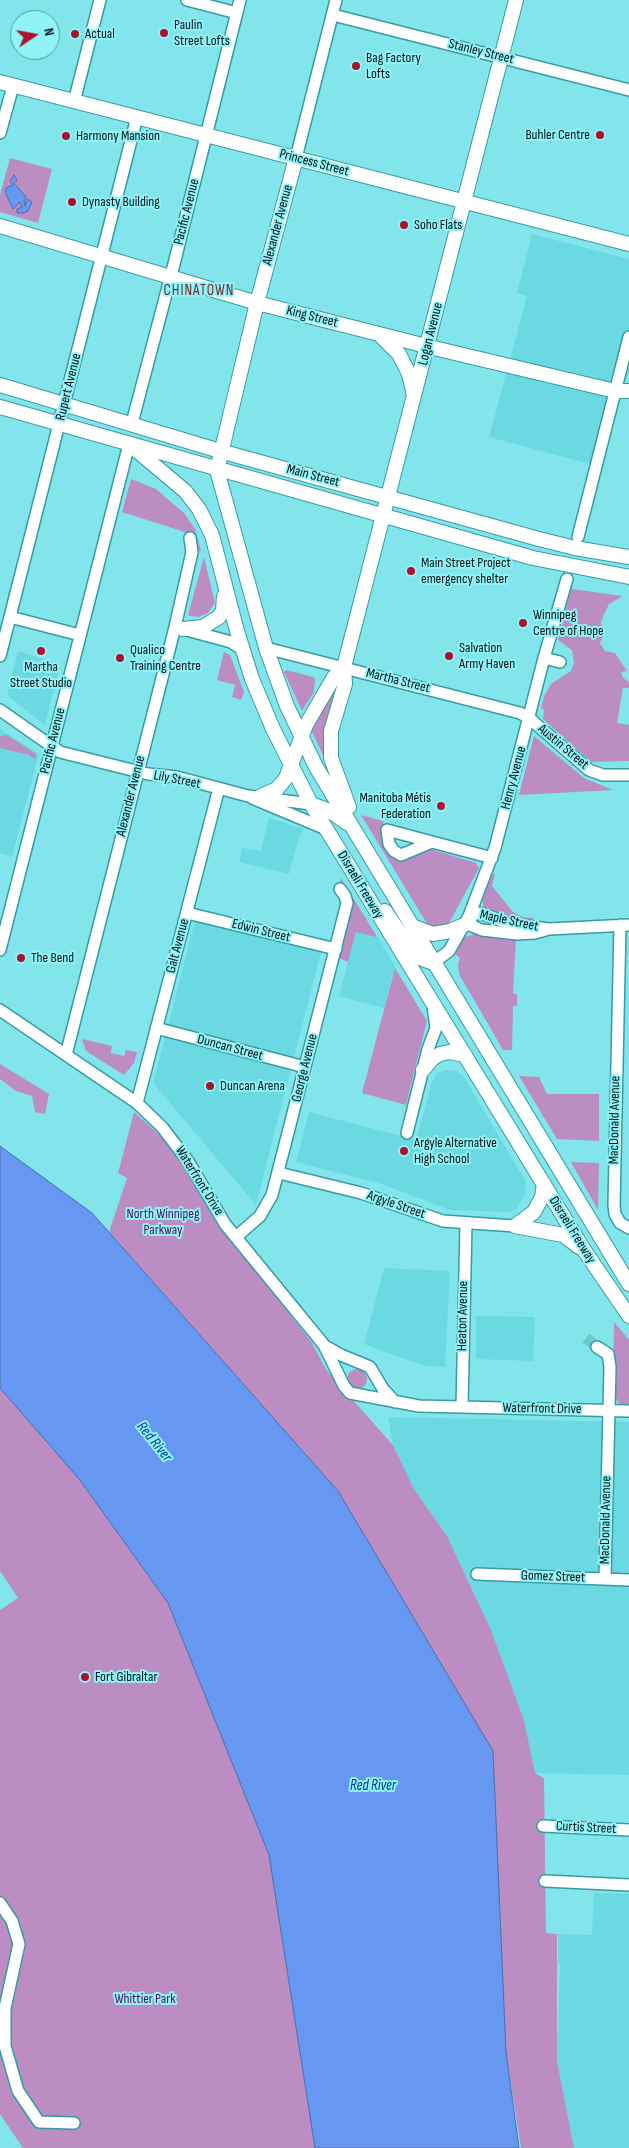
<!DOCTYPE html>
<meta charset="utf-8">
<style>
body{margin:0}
#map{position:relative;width:629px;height:2148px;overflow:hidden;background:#83e5ec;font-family:"Sofia Sans Condensed",sans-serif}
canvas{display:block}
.north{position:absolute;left:10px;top:10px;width:50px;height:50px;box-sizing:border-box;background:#90f3f9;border:1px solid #56999d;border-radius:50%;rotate:78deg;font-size:14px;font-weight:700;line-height:20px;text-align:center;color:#001214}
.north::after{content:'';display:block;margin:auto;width:18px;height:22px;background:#a9122a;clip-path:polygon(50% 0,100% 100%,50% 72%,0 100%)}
</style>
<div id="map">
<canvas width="629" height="2148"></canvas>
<div class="north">N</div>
</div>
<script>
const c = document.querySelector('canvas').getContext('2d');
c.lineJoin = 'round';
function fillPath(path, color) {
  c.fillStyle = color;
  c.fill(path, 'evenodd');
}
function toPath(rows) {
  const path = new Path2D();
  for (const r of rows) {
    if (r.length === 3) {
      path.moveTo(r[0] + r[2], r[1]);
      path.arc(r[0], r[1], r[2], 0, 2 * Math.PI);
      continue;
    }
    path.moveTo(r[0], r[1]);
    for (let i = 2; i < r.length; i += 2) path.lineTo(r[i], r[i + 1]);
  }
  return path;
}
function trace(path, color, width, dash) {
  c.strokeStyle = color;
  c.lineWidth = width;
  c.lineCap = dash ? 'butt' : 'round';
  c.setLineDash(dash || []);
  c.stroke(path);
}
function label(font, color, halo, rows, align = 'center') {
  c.font = font + ' "Sofia Sans Condensed",sans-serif';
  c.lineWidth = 4;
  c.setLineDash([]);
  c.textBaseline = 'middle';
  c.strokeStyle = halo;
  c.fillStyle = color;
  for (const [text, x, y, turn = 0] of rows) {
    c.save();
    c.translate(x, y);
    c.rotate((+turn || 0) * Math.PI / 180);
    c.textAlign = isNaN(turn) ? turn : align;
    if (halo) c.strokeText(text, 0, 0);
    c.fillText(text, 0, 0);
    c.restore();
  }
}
fillPath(toPath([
 [532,234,629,259,629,375,613,376,590,464,489,437,527,296,517,293],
 [18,651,60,664,45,725,7,695],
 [0,729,39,754,12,856,0,853],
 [269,818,304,829,299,837,289,874,239,862,242,848,261,851],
 [195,921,321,952,256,1205,153,1083],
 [356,931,378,937,395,966,384,1008,339,996],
 [446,1070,456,1071,464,1077,525,1180,526,1193,516,1209,508,1212,450,1210,382,1184,296,1162,309,1112,416,1140,432,1083,437,1073],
 [384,1268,450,1271,445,1367,427,1366,410,1361,364,1344],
 [476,1316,535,1317,533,1361,476,1359],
 [388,1417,629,1422,629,1775,535,1773,524,1720,491,1630,447,1536,414,1489,393,1445],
 [594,1893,629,1894,629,2148,574,2148,557,2061,560,1965,558,1964,558,1934,592,1935]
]), '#6ad9e1');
fillPath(toPath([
 [10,158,52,169,38,223,0,212,0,195],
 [131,479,156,489,184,513,195,529,201,551,199,551,191,534,122,512],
 [204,557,215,603,208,613,198,617,191,616,188,615],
 [571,589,623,596,609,604,604,614,601,622,603,637,600,643,605,651,615,653,627,671,621,672,623,678,629,682,629,688,623,688,617,723,629,725,629,761,591,762,543,719,544,710,541,708,544,696,551,684,571,671,574,663,572,650,558,640],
 [224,652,230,655,244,692,241,700,232,697,235,685,217,680],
 [286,670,313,677,315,679,314,692,302,711,284,672],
 [338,684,327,720,324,757,311,730],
 [7,735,36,754,35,760,29,755,0,748,0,736],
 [534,736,584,778,613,790,519,795],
 [361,815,383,821,386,848,395,858,400,860,430,849,476,863,479,868,448,925,441,928,430,926,426,922],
 [492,874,495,874,492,886,513,912,523,917,533,918,533,921,528,922,513,919,484,909,482,899],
 [341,878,376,935,376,937,356,932,348,962,339,958,352,907,352,900,339,887],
 [478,933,516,938,513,993,517,994,517,1006,513,1006,512,1050,503,1050,459,974,458,964,460,958,455,954,465,937],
 [395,968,427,1021,406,1105,362,1093],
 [82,1039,112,1046,111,1053,124,1056,126,1050,137,1052,134,1063,124,1075,86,1051],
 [0,1064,49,1094,45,1114,35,1112,32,1096,16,1091,0,1079],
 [519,1076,539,1077,547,1094,599,1094,599,1141,557,1139],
 [134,1112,171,1145,214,1217,312,1343,327,1371,393,1445,414,1489,447,1536,491,1630,524,1720,535,1773,544,1778,546,1933,557,1934,557,2061,574,2148,521,2148,506,2052,338,1491,109,1232,127,1178,118,1173],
 [571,1162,599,1163,598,1210],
 [614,1322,629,1340,629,1405,621,1405,613,1395],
 [357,1379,10],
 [0,1388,79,1479,168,1603,269,1855,315,2148,23,2148,0,2114,0,1610,18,1598,0,1571]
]), '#bb8dc3');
const water = toPath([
 [14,175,17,180,14,183,26,197,24,200,25,206,27,199,32,202,28,211,23,213,17,213,17,209,22,207,20,202,13,209,6,194,6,188,13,185,10,181,14,175],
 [0,1146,92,1213,338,1491,493,1751,506,2052,519,2148,315,2148,269,1855,168,1603,79,1479,0,1388,0,1146]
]);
fillPath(water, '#6698f1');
trace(water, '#4770af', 1);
trace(toPath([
 [586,1338,597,1347]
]), '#6fc5cc', 11, [11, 5.5]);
const minor = toPath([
 [187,0,237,13],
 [333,15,629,90],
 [74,102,100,0],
 [0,133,13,86],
 [296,158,336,0],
 [132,423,174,264,240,0],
 [578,537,629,337],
 [10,617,80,635],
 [183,629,231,642,242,649],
 [266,648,520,713,529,718,589,770,603,775,629,775],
 [0,656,137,117],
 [544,658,560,662],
 [0,710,60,752,148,774,177,777,248,796,311,804],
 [252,798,326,829],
 [432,842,401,855,394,851,389,844,387,830,432,842,485,856,492,858],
 [187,913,336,949],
 [620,925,614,1205,615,1214,620,1223,629,1228],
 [549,929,535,933,517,934,482,930,472,926,469,916,480,913,511,924,549,929,629,925],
 [0,950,129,444],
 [433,963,449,951,469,916,495,848,544,658,567,579],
 [0,1010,137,1103,162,1127,188,1161,225,1224,324,1345,344,1386,350,1393,419,1406,629,1411],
 [156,1028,305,1067],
 [66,1055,175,627,192,552,190,538],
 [137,1103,219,788],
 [407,1133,428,1049,436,1028,433,1006],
 [279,1173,361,1193,443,1221,515,1226],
 [236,1237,260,1216,272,1195,347,903,345,896,340,889],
 [325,1346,341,1355,370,1367,383,1389,395,1402],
 [597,1347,608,1354,610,1367,605,1579],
 [462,1407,466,1224],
 [477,1574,629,1580],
 [543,1826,629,1830],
 [545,1881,629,1885],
 [0,1903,12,1921,19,1944,5,2008,5,2046,18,2091,39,2122,74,2123]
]);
const major = toPath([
 [0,82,629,244],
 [296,158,257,303,217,470,266,648,287,706,316,767,629,1284],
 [0,226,257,303,438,349,615,391,629,391],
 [380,335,399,354,409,374,414,395],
 [0,385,220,451,539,539,575,548,629,557],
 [0,407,533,558,629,577],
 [129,444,185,491,199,509,212,535,237,631,252,679,273,729,311,804,584,1250,629,1316],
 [183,629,203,627,219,617,223,611,224,596],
 [261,796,277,789,286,778,306,725,334,677,344,667],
 [311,804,330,811,347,823],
 [349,807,331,758,331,731,345,684,344,667,516,0],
 [385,911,412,951,420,958,433,963],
 [412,926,433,934,450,931,464,925],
 [423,1070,433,1058,440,1054,449,1052,465,1055],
 [515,1226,563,1235,579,1247],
 [515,1226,534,1212,542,1197,544,1184]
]);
trace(minor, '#349da4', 14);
trace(major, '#349da4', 16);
trace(minor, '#fff', 11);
trace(major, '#fff', 14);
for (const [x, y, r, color] of [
 [164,33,5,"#a9122a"],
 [75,34,5,"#a9122a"],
 [356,66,5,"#a9122a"],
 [600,135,5,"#a9122a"],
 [66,136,5,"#a9122a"],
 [72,202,5,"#a9122a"],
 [404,225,5,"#a9122a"],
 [411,571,5,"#a9122a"],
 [523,623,5,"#a9122a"],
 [41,651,5,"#a9122a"],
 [449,656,5,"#a9122a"],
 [120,658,5,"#a9122a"],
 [441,806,5,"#a9122a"],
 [21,958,5,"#a9122a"],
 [210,1086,5,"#a9122a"],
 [404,1151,5,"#a9122a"],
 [85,1677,5,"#a9122a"]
]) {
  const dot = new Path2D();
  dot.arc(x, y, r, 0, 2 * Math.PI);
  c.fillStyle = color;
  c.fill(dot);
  trace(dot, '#90f3f9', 2);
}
label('14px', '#001214', '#90f3f9', [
 ["Paulin",174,25],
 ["Street Lofts",174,41],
 ["Actual",85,34],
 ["Bag Factory",366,58],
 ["Lofts",366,74],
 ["Buhler Centre",590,135,"right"],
 ["Harmony Mansion",76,136],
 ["Dynasty Building",82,202],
 ["Soho Flats",414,225],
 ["Main Street Project",421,563],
 ["emergency shelter",421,579],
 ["Winnipeg",533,615],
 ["Centre of Hope",533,631],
 ["Salvation",459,648],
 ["Army Haven",459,664],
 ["Qualico",130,650],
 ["Training Centre",130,666],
 ["Martha",41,667,"center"],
 ["Street Studio",41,683,"center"],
 ["Manitoba Métis",431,798,"right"],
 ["Federation",431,814,"right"],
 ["The Bend",31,958],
 ["Duncan Arena",220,1086],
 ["Argyle Alternative",414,1143],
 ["High School",414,1159],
 ["Fort Gibraltar",95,1677]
], 'left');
label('14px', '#001214', '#90f3f9', [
 ["Stanley Street",481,52,14],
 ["Princess Street",314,163,15],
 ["Pacific Avenue",187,212,-76],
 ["Alexander Avenue",278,225,-75],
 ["King Street",312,317,14],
 ["Logan Avenue",431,334,-76],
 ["Rupert Avenue",69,387,-76],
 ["Main Street",313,476,15],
 ["Martha Street",398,681,14],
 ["Pacific Avenue",53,741,-76],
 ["Austin Street",563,747,40],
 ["Henry Avenue",514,778,-75],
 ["Lily Street",177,780,11],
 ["Alexander Avenue",131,796,-76],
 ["Disraeli Freeway",360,885,59],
 ["Maple Street",509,921,12],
 ["Edwin Street",261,931,14],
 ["Galt Avenue",178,946,-75],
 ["Duncan Street",230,1048,15],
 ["George Avenue",305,1068,-76],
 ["MacDonald Avenue",615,1120,-89],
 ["Waterfront Drive",199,1181,58],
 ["Argyle Street",396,1205,19],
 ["Disraeli Freeway",572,1230,58],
 ["Heaton Avenue",463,1316,-89],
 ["Waterfront Drive",542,1409,1],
 ["MacDonald Avenue",606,1520,-89],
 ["Gomez Street",553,1577,2],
 ["Curtis Street",586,1828,3]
]);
label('14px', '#54105f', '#90f3f9', [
 ["North Winnipeg",163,1214],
 ["Parkway",163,1230],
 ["Whittier Park",145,1999]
]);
c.letterSpacing = '1px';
label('15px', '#732c2e', '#90f3f9', [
 ["CHINATOWN",199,291]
]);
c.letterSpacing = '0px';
label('italic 15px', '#00369b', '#90f3f9', [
 ["Red River",154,1442,51],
 ["Red River",373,1786]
]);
</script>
